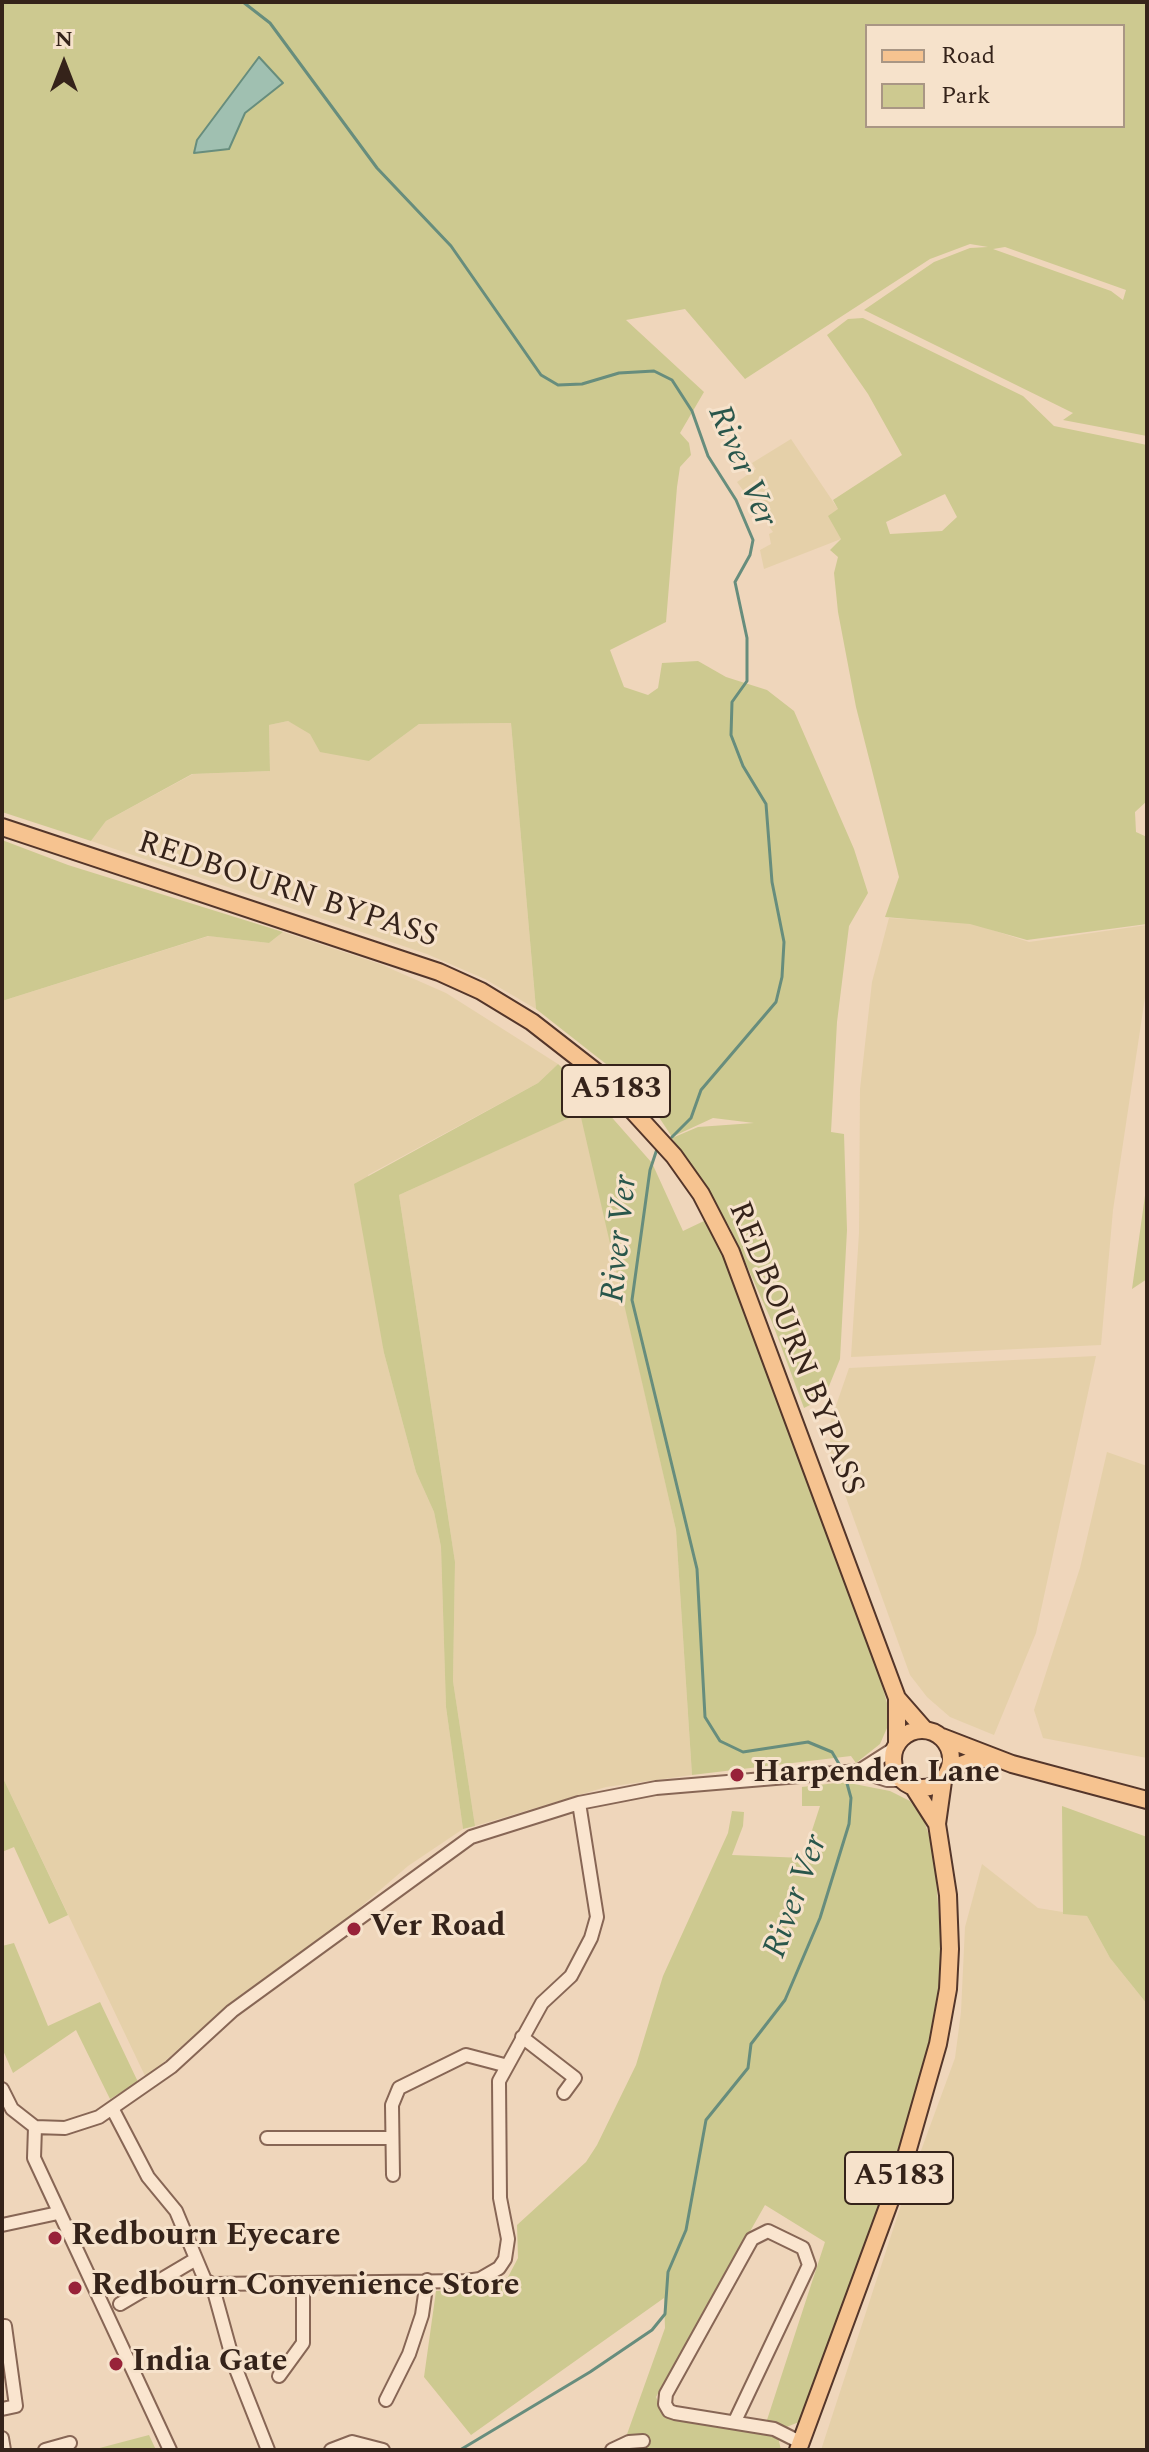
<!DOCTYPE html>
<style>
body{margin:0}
#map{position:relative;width:1149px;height:2452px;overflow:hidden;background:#efd6bb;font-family:Spectral,serif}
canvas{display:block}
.frame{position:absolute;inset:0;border:4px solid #35231a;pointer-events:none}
.legend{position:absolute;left:865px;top:24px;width:260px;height:104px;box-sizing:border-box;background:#f6e2cb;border:2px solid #a99684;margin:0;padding:10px 14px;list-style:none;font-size:24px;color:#35231a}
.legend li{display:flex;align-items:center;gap:16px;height:40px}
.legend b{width:40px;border:2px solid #a99684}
.north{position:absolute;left:24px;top:24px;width:80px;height:80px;-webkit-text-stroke:6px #f6e2cb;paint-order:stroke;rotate:0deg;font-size:22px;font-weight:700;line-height:32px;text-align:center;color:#35231a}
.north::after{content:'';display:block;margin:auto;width:28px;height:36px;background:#35231a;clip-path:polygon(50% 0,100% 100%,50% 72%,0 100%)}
</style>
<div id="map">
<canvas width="1149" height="2452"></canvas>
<div class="frame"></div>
<ul class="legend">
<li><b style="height:10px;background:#f6c390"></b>Road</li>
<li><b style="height:22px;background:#cdc990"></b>Park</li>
</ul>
<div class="north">N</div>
</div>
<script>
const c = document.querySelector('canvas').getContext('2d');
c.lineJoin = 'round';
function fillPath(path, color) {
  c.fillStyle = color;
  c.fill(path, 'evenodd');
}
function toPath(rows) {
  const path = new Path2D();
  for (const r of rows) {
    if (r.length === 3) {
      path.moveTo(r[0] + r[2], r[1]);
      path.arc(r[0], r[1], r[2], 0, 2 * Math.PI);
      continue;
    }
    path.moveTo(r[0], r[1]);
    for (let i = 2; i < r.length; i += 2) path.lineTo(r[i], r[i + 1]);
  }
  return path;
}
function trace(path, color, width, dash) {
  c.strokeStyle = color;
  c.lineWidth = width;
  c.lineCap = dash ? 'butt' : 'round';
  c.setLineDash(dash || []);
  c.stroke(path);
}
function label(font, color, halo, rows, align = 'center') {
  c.font = font + ' Spectral,serif';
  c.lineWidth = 6;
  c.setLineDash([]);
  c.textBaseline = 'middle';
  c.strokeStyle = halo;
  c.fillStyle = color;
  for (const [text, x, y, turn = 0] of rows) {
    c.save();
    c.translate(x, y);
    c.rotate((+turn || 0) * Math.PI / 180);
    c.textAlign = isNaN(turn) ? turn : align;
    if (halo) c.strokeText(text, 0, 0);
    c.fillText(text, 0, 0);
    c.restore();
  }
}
fillPath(toPath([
 [791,439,838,509,841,539,764,569,760,550,771,544,769,534,773,532,737,482,756,469,752,463],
 [288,721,369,761,419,724,511,723,536,1009,485,979,427,954,91,841,106,821,193,774,270,771,269,725],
 [889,918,971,923,1029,942,1147,925,1147,984,1113,1210,1101,1345,851,1357,859,1233,860,1089,872,982],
 [283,932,380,964,446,993,558,1064,538,1083,368,1175,384,1353,416,1472,434,1512,441,1547,446,1707,463,1829,408,1866,343,1922,232,2001,146,2078,2,1776,2,1001,209,936,269,943],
 [581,1112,676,1530,692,1775,606,1787,475,1826,453,1681,455,1562,399,1195],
 [1096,1356,1036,1633,994,1735,950,1717,927,1697,910,1675,830,1453,830,1423,849,1368],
 [1107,1452,1147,1466,1147,1758,1043,1738,1034,1710,1080,1568],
 [982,1864,1038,1908,1087,1916,1110,1958,1147,2004,1147,2450,821,2450,901,2205,955,2058,961,2012,965,1927]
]), '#e5d0a9');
fillPath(toPath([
 [2,2,1147,2,1147,436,1063,420,1073,413,864,310,934,262,970,248,988,247,970,244,930,259,745,379,685,309,626,320,704,392,680,433,689,443,691,455,680,467,677,487,666,622,610,650,624,687,648,695,658,688,662,663,698,661,726,677,767,690,794,711,854,849,868,893,849,926,837,1022,831,1132,844,1134,847,1230,840,1359,827,1391,816,1402,804,1408,772,1322,730,1228,672,1138,698,1127,754,1123,713,1118,672,1137,643,1093,536,1009,511,723,419,724,369,761,320,752,310,734,288,721,269,725,270,771,192,774,106,821,91,841,2,812],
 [867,26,1123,26,1123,126,867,126],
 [1005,247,1126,290,1123,300,1111,291,993,249],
 [863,318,1023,396,1054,426,1147,445,1147,801,1135,812,1136,832,1147,837,1147,924,1027,940,970,924,885,917,899,877,856,707,838,612,834,573,838,557,830,550,841,539,828,516,838,509,833,500,902,455,868,394,827,335,848,319],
 [945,494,957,517,942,531,890,534,886,522],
 [2,840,68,865,283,932,269,943,208,936,2,1001],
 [558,1064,600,1104,652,1163,683,1231,704,1221,725,1259,775,1379,876,1664,887,1703,887,1728,880,1744,856,1763,851,1756,692,1775,676,1530,580,1113,399,1195,455,1562,453,1681,475,1826,463,1829,446,1707,441,1547,434,1512,416,1472,384,1353,354,1184,538,1083],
 [1147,1181,1147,1279,1132,1289],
 [2,1776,68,1915,49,1924,14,1847,2,1852],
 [844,1782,890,1791,910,1801,924,1821,934,1850,941,1945,938,2012,910,2124,799,2422,784,2428,766,2423,825,2242,765,2205,656,2397,665,2417,769,2433,778,2437,781,2450,619,2450,633,2448,626,2437,665,2328,664,2298,471,2435,424,2377,436,2291,481,2288,508,2277,518,2258,517,2225,586,2162,597,2145,636,2065,663,1976,728,1833,732,1811,744,1812,743,1826,732,1855,803,1858,820,1806,802,1806,802,1787],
 [1062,1806,1147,1837,1147,2004,1110,1958,1087,1916,1063,1914],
 [14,1943,48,2026,100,2002,138,2082,110,2099,76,2030,13,2073,2,2048,2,1946],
 [149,2435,156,2450,92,2450]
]), '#cdc990');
const water = toPath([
 [259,57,283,83,245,113,229,149,194,153,197,140,259,57]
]);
fillPath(water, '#a0c0b1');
trace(water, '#678d7d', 2);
trace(toPath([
 [243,2,270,23,377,168,451,246,541,375,558,385,582,384,619,373,654,371,672,380,692,411,708,456,736,500,753,540,750,555,735,582,747,638,747,681,732,702,731,735,743,766,766,804,772,882,784,942,782,977,776,1002,701,1090,691,1118,672,1137],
 [657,1149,650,1170,632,1300,697,1569,705,1717,720,1741,743,1752,808,1742,832,1752,842,1769],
 [460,2450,590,2372,652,2330,665,2314,668,2272,686,2230,706,2120,748,2068,751,2044,785,2000,820,1918,849,1824,851,1798,845,1776]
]), '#678d7d', 3);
const minor = toPath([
 [859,1771,887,1780,900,1780],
 [522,2037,575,2078,564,2093],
 [2,2089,12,2109,35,2127,65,2128,99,2117,171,2067,232,2011,471,1837,579,1803,656,1788,859,1771,895,1748],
 [112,2108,148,2177,176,2211,205,2280,212,2284,234,2364,268,2450],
 [35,2127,34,2158,170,2450],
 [267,2138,392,2138],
 [393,2175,392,2105,399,2088,466,2055,504,2065],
 [2,2225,58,2213],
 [212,2284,466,2281,480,2279,499,2268,505,2259,508,2239,500,2198,499,2081,542,2003,571,1976,591,1938,597,1917,579,1803],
 [120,2304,196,2259],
 [2,2326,5,2326,16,2406,2,2409],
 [279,2376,303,2343,303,2283],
 [386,2400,409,2354,422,2315,427,2280],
 [735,2421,809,2265,803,2248,768,2231,752,2239,666,2394,665,2404,669,2411,675,2413,774,2429,802,2443],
 [2,2438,4,2450],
 [45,2450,70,2443],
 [331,2450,352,2442,383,2450],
 [612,2450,629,2442,643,2441]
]);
const major = toPath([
 [2,827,439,972,481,991,532,1022,600,1075,674,1156,701,1194,731,1252,897,1698,925,1730],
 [922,1759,29],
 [942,1737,1012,1764,1147,1800],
 [897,1744,897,1698],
 [950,1769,974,1760,993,1758],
 [914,1788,937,1824],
 [798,2450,904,2163,938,2044,948,1989,950,1949,948,1895,937,1824,943,1781]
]);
trace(minor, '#876655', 16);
trace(major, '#54362a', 20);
trace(minor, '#fae5cf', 12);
trace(major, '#f6c390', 16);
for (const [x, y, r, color] of [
 [737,1775,8,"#982239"],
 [354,1929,8,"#982239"],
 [55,2238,8,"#982239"],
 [75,2288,8,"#982239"],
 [116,2364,8,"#982239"]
]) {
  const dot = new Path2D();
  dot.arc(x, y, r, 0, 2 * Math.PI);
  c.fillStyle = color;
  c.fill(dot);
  trace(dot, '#f6e2cb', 3);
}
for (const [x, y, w] of [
 [616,1091,108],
 [899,2178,108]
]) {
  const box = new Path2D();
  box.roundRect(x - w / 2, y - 26, w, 52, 6);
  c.fillStyle = '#f6e2cb';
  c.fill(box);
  trace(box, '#35231a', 2);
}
label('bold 30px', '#35231a', null, [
 ["A5183",616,1091],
 ["A5183",899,2178]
]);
label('32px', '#35231a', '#f6e2cb', [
 ["REDBOURN BYPASS",287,892,18],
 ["REDBOURN BYPASS",794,1349,68]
]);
label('bold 32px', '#35231a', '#f6e2cb', [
 ["Harpenden Lane",753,1775],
 ["Ver Road",370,1929],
 ["Redbourn Eyecare",71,2238],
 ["Redbourn Convenience Store",91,2288],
 ["India Gate",132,2364]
], 'left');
label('italic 34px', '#29564b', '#f6e2cb', [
 ["River Ver",740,467,67],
 ["River Ver",622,1239,-84],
 ["River Ver",798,1897,-70]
]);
</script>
